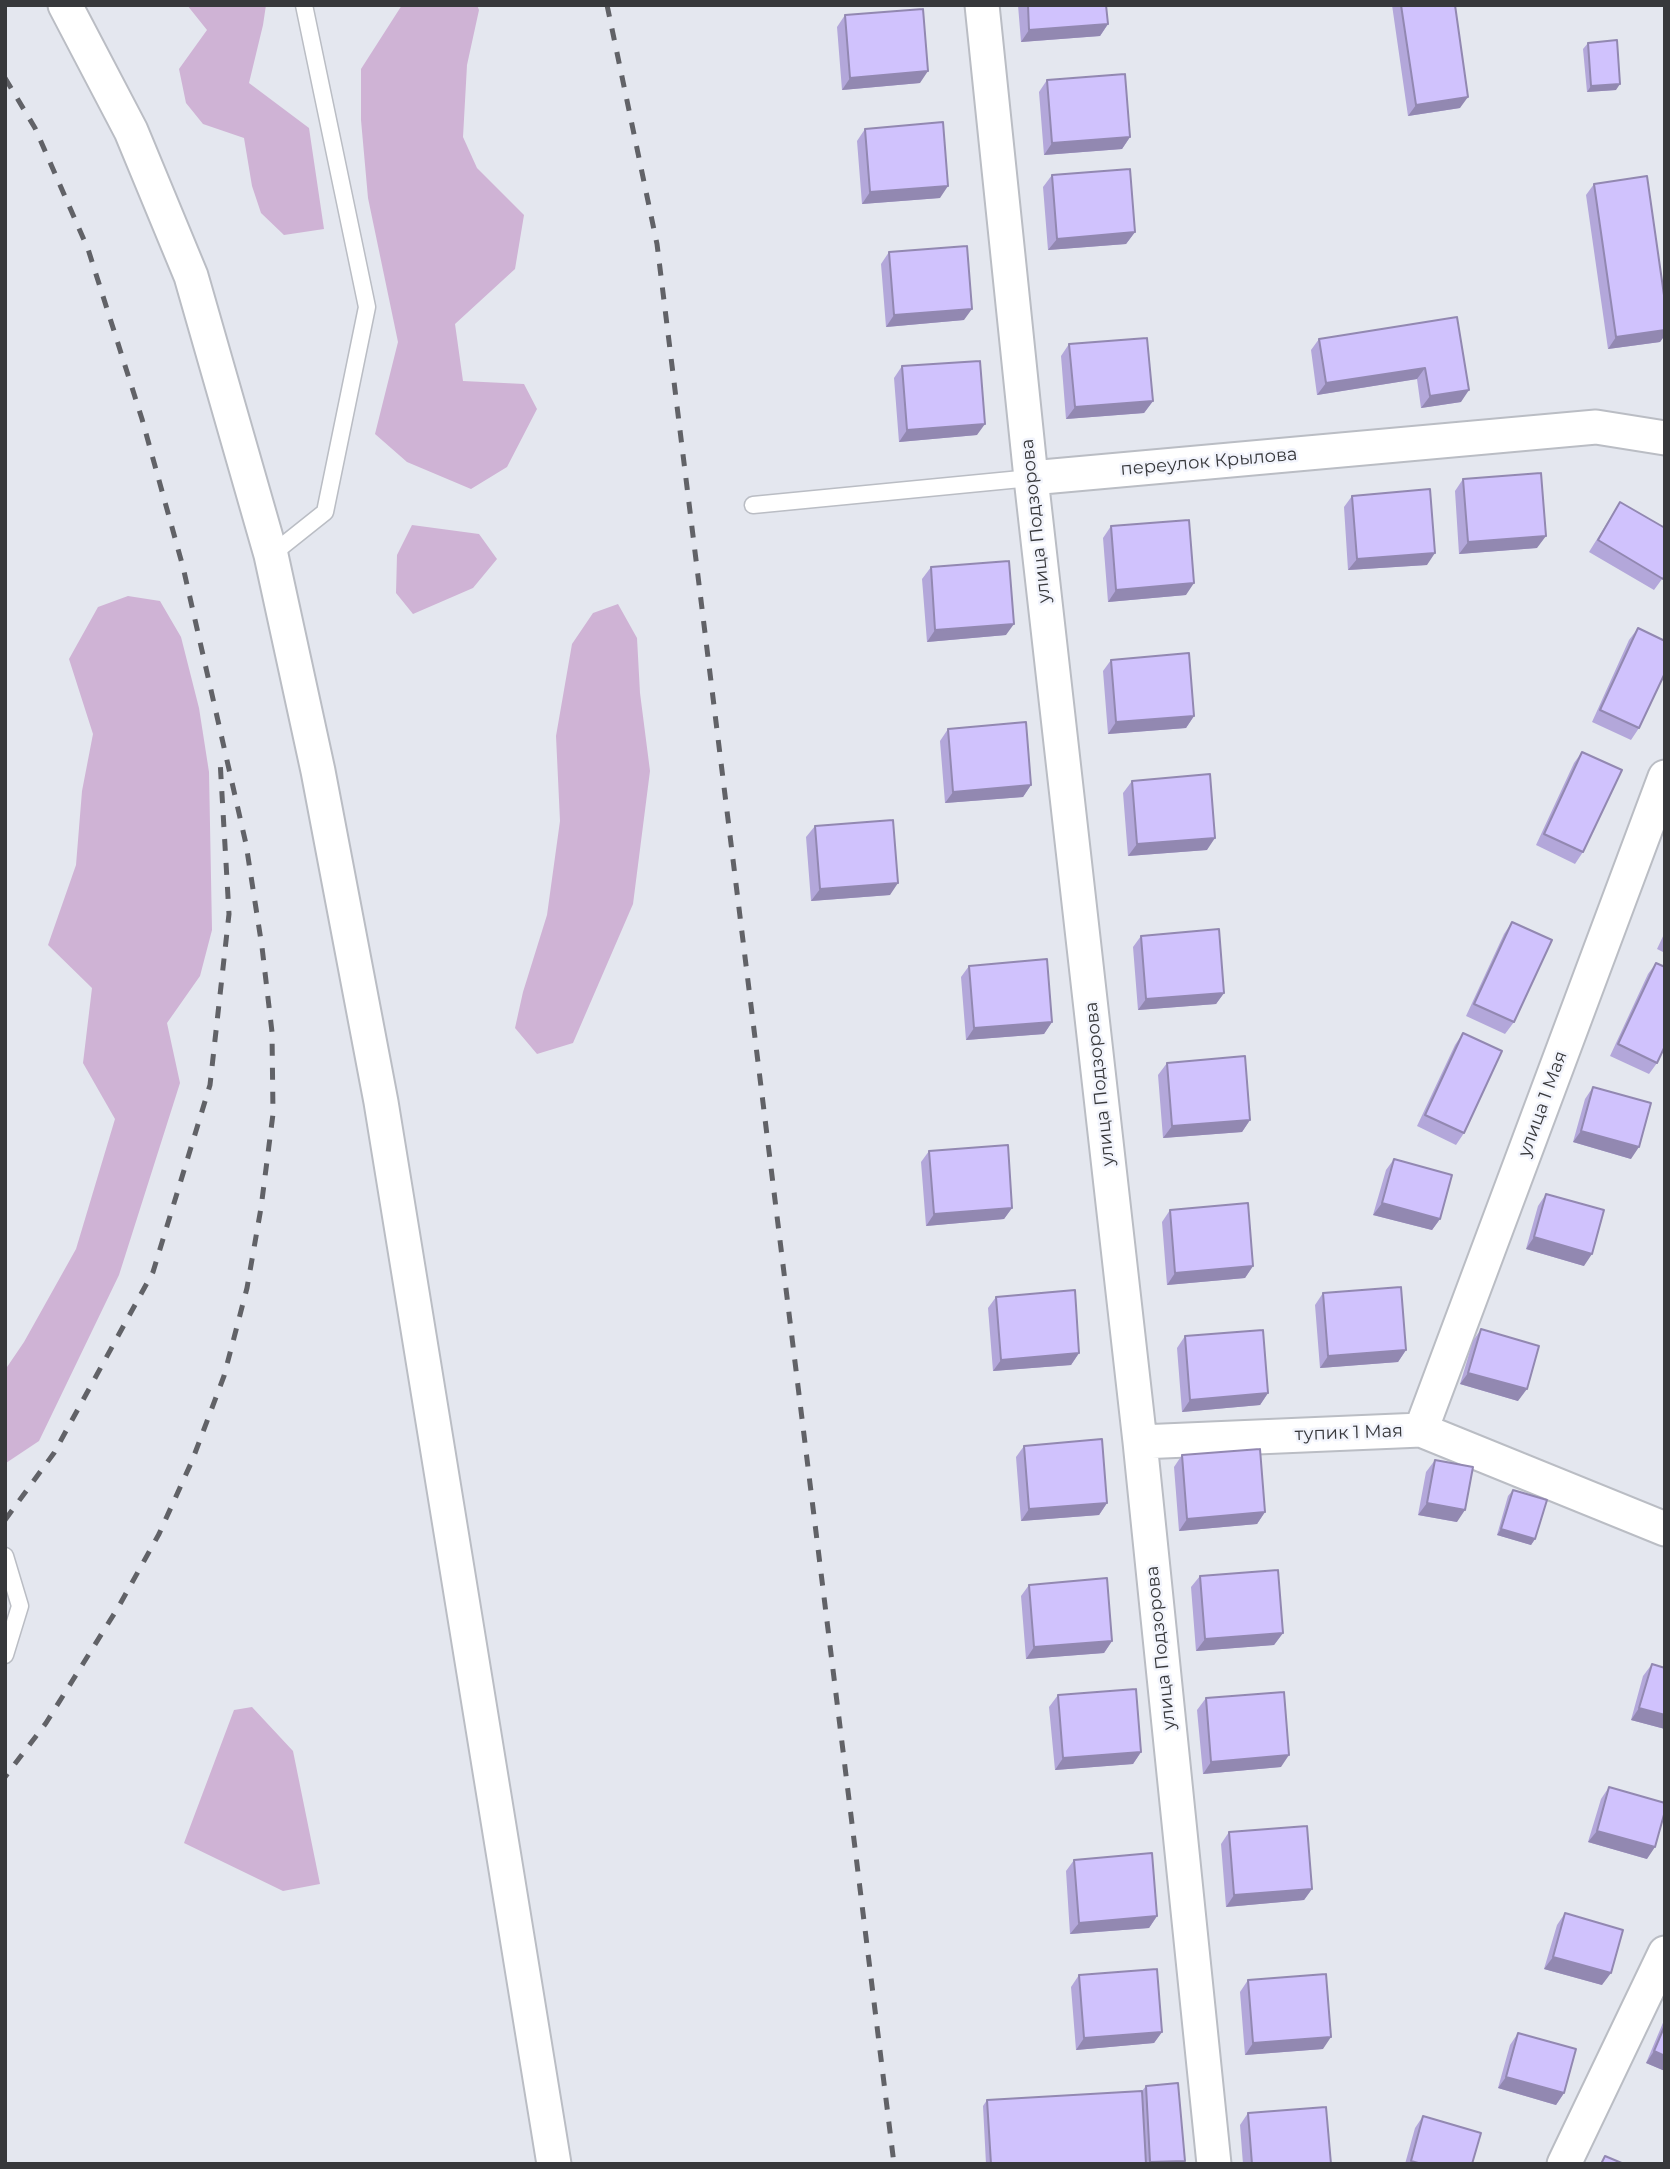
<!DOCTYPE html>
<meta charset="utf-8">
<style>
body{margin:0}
#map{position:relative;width:1670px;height:2169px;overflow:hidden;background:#e4e7ef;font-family:Montserrat,sans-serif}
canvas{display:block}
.frame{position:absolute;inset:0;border:7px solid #37383b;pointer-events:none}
</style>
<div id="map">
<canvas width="1670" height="2169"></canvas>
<div class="frame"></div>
</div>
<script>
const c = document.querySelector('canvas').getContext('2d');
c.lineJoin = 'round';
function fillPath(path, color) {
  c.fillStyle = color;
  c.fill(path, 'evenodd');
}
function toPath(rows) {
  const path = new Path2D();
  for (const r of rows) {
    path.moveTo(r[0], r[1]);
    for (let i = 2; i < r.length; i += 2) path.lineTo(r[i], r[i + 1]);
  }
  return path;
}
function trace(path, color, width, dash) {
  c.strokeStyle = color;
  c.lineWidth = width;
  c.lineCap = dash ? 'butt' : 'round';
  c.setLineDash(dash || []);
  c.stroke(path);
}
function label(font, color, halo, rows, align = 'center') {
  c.font = font + ' Montserrat,sans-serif';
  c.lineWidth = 5;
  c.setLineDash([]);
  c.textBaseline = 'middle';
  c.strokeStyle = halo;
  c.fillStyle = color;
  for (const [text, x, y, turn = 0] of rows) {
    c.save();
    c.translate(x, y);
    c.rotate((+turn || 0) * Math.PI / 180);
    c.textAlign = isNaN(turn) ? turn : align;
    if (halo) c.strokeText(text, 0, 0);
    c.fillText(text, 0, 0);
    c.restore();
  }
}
fillPath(toPath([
 [187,5,266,5,263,25,249,83,309,128,324,229,284,235,261,213,252,186,244,138,203,124,186,103,179,69,207,30],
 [402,5,477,5,479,10,467,65,463,137,477,168,524,215,515,269,455,324,463,381,524,384,537,409,507,467,471,489,407,462,375,434,398,342,368,198,361,120,361,69],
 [412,525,479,534,497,559,473,588,413,614,396,593,397,555],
 [128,596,160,601,181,637,199,708,209,772,212,930,200,976,167,1023,180,1083,119,1275,39,1441,6,1463,5,1370,24,1342,76,1249,115,1119,83,1063,92,988,48,945,76,865,82,791,93,734,69,659,98,607],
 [618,604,637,638,640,693,650,771,633,904,573,1043,537,1054,515,1028,523,992,547,915,560,821,556,736,572,644,593,613],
 [252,1707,293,1751,320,1884,283,1891,184,1843,234,1710]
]), '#cfb3d5');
const service = toPath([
 [753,505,1031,478],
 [271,555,325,512,367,307,304,5],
 [5,1556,20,1606,5,1655]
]);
const minor = toPath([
 [65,5,131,131,191,276,271,555,318,771,381,1102,554,2164],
 [982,5,1031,478,1140,1442,1214,2164],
 [1031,478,1596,427,1665,438],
 [1421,1430,1665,777],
 [1140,1442,1421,1430,1665,1529],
 [1564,2164,1665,1953]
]);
trace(service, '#babdc4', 19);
trace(minor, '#babdc4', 37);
trace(service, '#fff', 16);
trace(minor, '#fff', 33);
trace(toPath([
 [607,5,657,244,894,2164],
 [5,78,35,128,88,249,142,419,183,567,246,844,262,947,272,1032,273,1114,261,1208,247,1288,224,1376,192,1461,159,1534,119,1606,46,1723,5,1777],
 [5,1520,54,1453,153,1272,210,1085,229,914,220,760]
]), '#616267', 5, [12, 12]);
fillPath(toPath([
 [1018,5,1106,5,1108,24,1100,36,1021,42],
 [1392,5,1455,5,1460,108,1408,116],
 [845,15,920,83,842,90,837,27],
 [1588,43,1616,90,1587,92,1583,49],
 [1047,80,1130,137,1122,149,1044,155,1039,92],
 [865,129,940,198,862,204,857,141],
 [1052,175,1135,232,1126,244,1048,250,1043,187],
 [1594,184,1665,302,1665,335,1660,342,1608,349,1586,195],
 [889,252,964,320,886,327,881,264],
 [1457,317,1461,402,1421,408,1417,379,1317,395,1311,350,1319,339],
 [1069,344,1153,401,1144,413,1066,419,1061,356],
 [902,366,977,435,899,442,894,378],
 [1463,479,1537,548,1459,554,1455,491],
 [1352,496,1427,565,1348,570,1344,507],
 [1620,502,1665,575,1654,590,1589,552],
 [1111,526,1186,595,1108,602,1103,538],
 [931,567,1006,635,927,642,922,579],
 [1638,628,1639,728,1631,740,1592,722,1629,640],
 [1111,660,1194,716,1186,728,1108,734,1103,671],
 [948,729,1031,785,1023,797,945,803,940,741],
 [1582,752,1583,852,1575,864,1536,845,1574,763],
 [1132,781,1207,850,1128,856,1123,793],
 [815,826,890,895,811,901,806,837],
 [1512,922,1514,1022,1505,1034,1466,1016,1504,934],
 [1665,932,1665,953,1657,949],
 [1141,936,1224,993,1216,1004,1138,1010,1133,947],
 [1656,963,1657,1063,1649,1074,1610,1056,1648,974],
 [969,966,1052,1022,1044,1034,966,1040,961,977],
 [1463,1033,1464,1133,1456,1145,1417,1126,1455,1045],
 [1167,1063,1250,1120,1242,1132,1163,1138,1158,1075],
 [1593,1087,1631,1159,1573,1142,1585,1099],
 [929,1151,1012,1208,1004,1219,926,1226,921,1162],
 [1394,1159,1440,1219,1432,1230,1373,1215,1386,1170],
 [1546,1194,1584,1266,1526,1249,1538,1206],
 [1170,1210,1253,1266,1245,1278,1167,1285,1162,1222],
 [1323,1293,1406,1350,1398,1362,1320,1368,1315,1305],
 [996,1297,1079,1353,1071,1365,993,1371,988,1308],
 [1481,1329,1518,1401,1460,1384,1473,1341],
 [1185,1336,1268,1393,1260,1405,1182,1412,1177,1348],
 [1024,1446,1107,1503,1099,1515,1021,1521,1016,1457],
 [1182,1455,1265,1512,1257,1524,1179,1531,1174,1467],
 [1435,1460,1457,1522,1418,1515,1426,1472],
 [1513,1490,1535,1539,1531,1545,1497,1535,1508,1496],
 [1200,1576,1283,1633,1274,1645,1196,1651,1191,1587],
 [1029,1585,1112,1641,1104,1653,1026,1659,1021,1596],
 [1652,1664,1665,1729,1631,1720,1643,1676],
 [1058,1695,1141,1752,1133,1764,1055,1770,1049,1707],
 [1206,1698,1281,1767,1203,1774,1197,1710],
 [1609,1787,1647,1859,1588,1842,1601,1799],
 [1229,1832,1312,1889,1304,1900,1226,1907,1221,1844],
 [1074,1860,1157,1916,1149,1928,1070,1934,1066,1871],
 [1565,1913,1602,1985,1544,1969,1557,1925],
 [1079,1975,1162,2032,1154,2043,1076,2050,1071,1987],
 [1248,1980,1323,2049,1245,2055,1240,1992],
 [1665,2018,1665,2071,1646,2063],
 [1518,2033,1564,2093,1556,2105,1498,2088,1510,2045],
 [1146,2086,1185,2161,1183,2164,986,2164,983,2106,987,2100,1142,2091],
 [1248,2113,1331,2164,1243,2164,1240,2125],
 [1423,2116,1472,2164,1405,2164,1415,2128]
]), '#b3a7da');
fillPath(toPath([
 [1108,24,1100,36,1021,42,1029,30],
 [928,71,920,83,842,90,850,78],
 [1620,84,1616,90,1587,92,1591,86],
 [1468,97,1460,108,1408,116,1416,105],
 [1130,137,1122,149,1044,155,1052,143],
 [948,186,940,198,862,204,870,192],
 [1135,232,1126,244,1048,250,1057,239],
 [972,309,964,320,886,327,894,315],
 [1665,330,1665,335,1660,342,1608,349,1616,337],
 [1425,368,1417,379,1317,395,1326,383],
 [1469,390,1461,402,1421,408,1430,396],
 [1153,401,1144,413,1066,419,1075,407],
 [985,424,977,435,899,442,907,430],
 [1546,536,1537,548,1459,554,1468,542],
 [1435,553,1427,565,1348,570,1357,559],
 [1194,583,1186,595,1108,602,1116,590],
 [1014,624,1006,635,927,642,935,630],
 [1194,716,1186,728,1108,734,1116,722],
 [1031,785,1023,797,945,803,953,792],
 [1215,838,1207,850,1128,856,1137,844],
 [898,883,890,895,811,901,820,889],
 [1224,993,1216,1004,1138,1010,1146,999],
 [1052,1022,1044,1034,966,1040,974,1028],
 [1250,1120,1242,1132,1163,1138,1172,1126],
 [1581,1131,1639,1147,1631,1159,1573,1142],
 [1382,1203,1440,1219,1432,1230,1373,1215],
 [1012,1208,1004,1219,926,1226,934,1214],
 [1534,1237,1592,1254,1584,1266,1526,1249],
 [1253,1266,1245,1278,1167,1285,1175,1273],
 [1406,1350,1398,1362,1320,1368,1328,1356],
 [1079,1353,1071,1365,993,1371,1001,1360],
 [1468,1373,1527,1389,1518,1401,1460,1384],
 [1268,1393,1260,1405,1182,1412,1190,1400],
 [1107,1503,1099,1515,1021,1521,1029,1509],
 [1427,1503,1465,1510,1457,1522,1418,1515],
 [1265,1512,1257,1524,1179,1531,1187,1519],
 [1501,1529,1535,1539,1531,1545,1497,1535],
 [1283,1633,1274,1645,1196,1651,1205,1639],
 [1112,1641,1104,1653,1026,1659,1034,1647],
 [1639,1708,1665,1715,1665,1729,1631,1720],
 [1141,1752,1133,1764,1055,1770,1063,1758],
 [1289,1755,1281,1767,1203,1774,1211,1762],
 [1597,1831,1655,1847,1647,1859,1588,1842],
 [1312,1889,1304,1900,1226,1907,1234,1895],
 [1157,1916,1149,1928,1070,1934,1079,1923],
 [1553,1957,1611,1973,1602,1985,1544,1969],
 [1162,2032,1154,2043,1076,2050,1084,2038],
 [1331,2037,1323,2049,1245,2055,1253,2043],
 [1654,2051,1665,2056,1665,2071,1646,2063],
 [1506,2077,1564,2093,1556,2105,1498,2088],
 [1185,2161,1183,2164,1149,2164,1150,2162]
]), '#9288b1');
const building = toPath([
 [1028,5,1106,5,1108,24,1029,30,1028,5],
 [1401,5,1455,5,1468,97,1416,105,1401,5],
 [923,9,928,71,850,78,845,15,923,9],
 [1617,40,1620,84,1591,86,1588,43,1617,40],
 [1125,74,1130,137,1052,143,1047,80,1125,74],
 [943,122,948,186,870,192,865,129,943,122],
 [1130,169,1135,232,1057,239,1052,175,1130,169],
 [1647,176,1665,302,1665,330,1616,337,1594,184,1647,176],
 [967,246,972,309,894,315,889,252,967,246],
 [1457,317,1469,390,1430,396,1425,368,1326,383,1319,339,1457,317],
 [1147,338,1153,401,1075,407,1069,344,1147,338],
 [980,361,985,424,907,430,902,366,980,361],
 [1541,473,1546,536,1468,542,1463,479,1541,473],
 [1430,489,1435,553,1357,559,1352,496,1430,489],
 [1620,502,1665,528,1665,575,1663,579,1598,540,1620,502],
 [1189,520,1194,583,1116,590,1111,526,1189,520],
 [1009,561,1014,624,935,630,931,567,1009,561],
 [1638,628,1665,641,1665,673,1639,728,1600,710,1638,628],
 [1189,653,1194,716,1116,722,1111,660,1189,653],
 [1026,722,1031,785,953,792,948,729,1026,722],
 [1582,752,1622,770,1583,852,1544,834,1582,752],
 [1210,774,1215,838,1137,844,1132,781,1210,774],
 [893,820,898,883,820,889,815,826,893,820],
 [1512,922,1552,940,1514,1022,1474,1004,1512,922],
 [1219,929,1224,993,1146,999,1141,936,1219,929],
 [1047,959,1052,1022,974,1028,969,966,1047,959],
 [1656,963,1665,967,1665,1046,1657,1063,1618,1044,1656,963],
 [1463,1033,1502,1051,1464,1133,1425,1115,1463,1033],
 [1245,1056,1250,1120,1172,1126,1167,1063,1245,1056],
 [1593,1087,1651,1103,1639,1147,1581,1131,1593,1087],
 [1008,1145,1012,1208,934,1214,929,1151,1008,1145],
 [1394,1159,1452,1175,1440,1219,1382,1203,1394,1159],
 [1546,1194,1604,1210,1592,1254,1534,1237,1546,1194],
 [1248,1203,1253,1266,1175,1273,1170,1210,1248,1203],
 [1401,1287,1406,1350,1328,1356,1323,1293,1401,1287],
 [1075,1290,1079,1353,1001,1360,996,1297,1075,1290],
 [1481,1329,1539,1346,1527,1389,1468,1373,1481,1329],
 [1263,1330,1268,1393,1190,1400,1185,1336,1263,1330],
 [1102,1439,1107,1503,1029,1509,1024,1446,1102,1439],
 [1260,1449,1265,1512,1187,1519,1182,1455,1260,1449],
 [1435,1460,1473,1467,1465,1510,1427,1503,1435,1460],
 [1513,1490,1547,1500,1535,1539,1501,1529,1513,1490],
 [1278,1570,1283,1633,1205,1639,1200,1576,1278,1570],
 [1107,1578,1112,1641,1034,1647,1029,1585,1107,1578],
 [1652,1664,1665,1668,1665,1715,1639,1708,1652,1664],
 [1136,1689,1141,1752,1063,1758,1058,1695,1136,1689],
 [1284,1692,1289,1755,1211,1762,1206,1698,1284,1692],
 [1609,1787,1665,1803,1665,1811,1655,1847,1597,1831,1609,1787],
 [1307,1826,1312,1889,1234,1895,1229,1832,1307,1826],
 [1152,1853,1157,1916,1079,1923,1074,1860,1152,1853],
 [1565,1913,1623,1930,1611,1973,1553,1957,1565,1913],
 [1157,1969,1162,2032,1084,2038,1079,1975,1157,1969],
 [1326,1974,1331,2037,1253,2043,1248,1980,1326,1974],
 [1665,2025,1665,2056,1654,2051,1665,2025],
 [1518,2033,1576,2049,1564,2093,1506,2077,1518,2033],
 [1178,2083,1185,2161,1150,2162,1146,2086,1178,2083],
 [1142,2091,1146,2164,991,2164,987,2100,1142,2091],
 [1326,2107,1331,2164,1252,2164,1248,2113,1326,2107],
 [1423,2116,1481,2133,1472,2164,1422,2164,1411,2161,1423,2116],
 [1605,2156,1624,2164,1601,2164,1605,2156]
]);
fillPath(building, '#d0c2fd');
trace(building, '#9288b1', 2);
label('18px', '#37383b', '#f2f4fc', [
 ["переулок Крылова",1209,462,-5],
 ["улица Подзорова",1036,521,-96],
 ["улица Подзорова",1100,1084,-96],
 ["улица 1 Мая",1543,1104,-70],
 ["тупик 1 Мая",1349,1433,-2],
 ["улица Подзорова",1161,1648,-96]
]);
</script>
